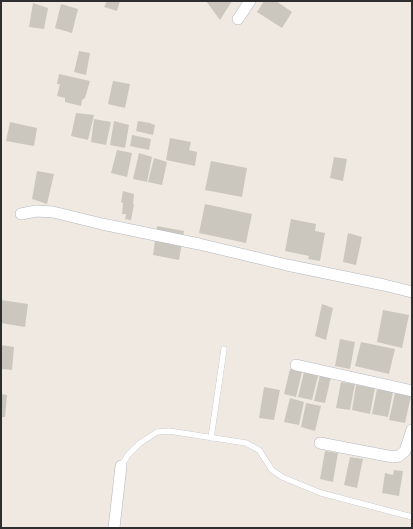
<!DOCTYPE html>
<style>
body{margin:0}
#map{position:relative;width:413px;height:529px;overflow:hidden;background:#efe9e1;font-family:Quicksand,sans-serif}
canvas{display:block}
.frame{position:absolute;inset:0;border:2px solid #2e2e2e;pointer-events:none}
</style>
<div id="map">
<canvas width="413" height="529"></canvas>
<div class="frame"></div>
</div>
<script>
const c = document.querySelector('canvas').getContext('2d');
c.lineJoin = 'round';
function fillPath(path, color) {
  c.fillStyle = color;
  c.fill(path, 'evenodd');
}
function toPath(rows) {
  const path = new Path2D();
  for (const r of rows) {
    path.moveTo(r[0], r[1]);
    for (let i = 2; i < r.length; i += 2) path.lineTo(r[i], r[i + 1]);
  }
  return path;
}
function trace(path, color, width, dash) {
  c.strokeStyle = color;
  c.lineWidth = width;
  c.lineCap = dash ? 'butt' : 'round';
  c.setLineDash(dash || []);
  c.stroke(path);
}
fillPath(toPath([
 [107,1,120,1,117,11,104,7],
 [206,1,232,1,220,20],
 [264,1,276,1,292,12,282,28,257,12],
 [33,3,48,8,44,29,29,27],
 [61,4,78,9,72,33,55,28],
 [79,51,90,53,86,75,74,72],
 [59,74,90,81,85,98,82,100,81,106,65,102,65,98,57,96,60,84,57,84],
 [113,81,130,84,125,108,108,104],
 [76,113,94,115,88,140,71,136],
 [94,119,111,122,106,145,91,142],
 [114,121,129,125,125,148,110,145],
 [138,121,150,123,152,124,155,125,153,135,136,131],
 [10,122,37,128,34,146,6,141],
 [132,135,151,139,149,150,130,146],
 [170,138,191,142,189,150,197,152,195,166,166,160],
 [117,150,132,153,127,177,111,173],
 [139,153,152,157,147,182,133,179],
 [334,157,347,159,343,181,330,178],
 [154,158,167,162,162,185,148,182],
 [211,161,247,168,242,197,205,190],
 [37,171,54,174,47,204,32,199],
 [123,191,134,194,133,204,134,204,131,220,125,219,126,214,122,214,123,203,121,202],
 [205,204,252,214,246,243,199,233],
 [291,219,316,224,315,231,325,233,320,261,308,259,309,256,285,251],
 [157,226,184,231,179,260,153,255],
 [348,233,362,237,356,265,343,262],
 [1,300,28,304,25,327,1,323],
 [322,304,333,308,326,340,315,336],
 [383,310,409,315,402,348,377,342],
 [340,339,355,342,350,369,335,366],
 [361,342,395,349,389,374,355,366],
 [1,345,14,347,12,370,1,369],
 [290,369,302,372,296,397,284,394],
 [304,372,318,376,312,400,298,397],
 [320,375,331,377,325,403,314,401],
 [341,382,355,384,350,410,336,408],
 [356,385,375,388,370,414,352,410],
 [264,387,280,390,274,420,259,418],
 [377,389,393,392,388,417,372,414],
 [395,393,411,396,405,423,389,420],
 [1,394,7,395,5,417,1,417],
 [290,398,304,402,299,425,284,422],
 [306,403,321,406,315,431,301,427],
 [325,451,338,453,333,482,320,479],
 [350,457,363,459,357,488,344,485],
 [394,470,403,471,399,496,382,493,385,473,393,475]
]), '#cbc7bf');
const service = toPath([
 [211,438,224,349],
 [121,466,128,455,140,443,157,432,169,431,246,443,259,450,272,470,282,477,321,493,412,517]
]);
const minor = toPath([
 [238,19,250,1],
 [21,214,36,211,53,212,102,224,199,244,287,265,384,285,412,292],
 [296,365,412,391],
 [320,443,393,457,399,456,405,451,412,430],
 [114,528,121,466]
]);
trace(service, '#b4b7c1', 6);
trace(minor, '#b4b7c1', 12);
trace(service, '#fff', 5.5);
trace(minor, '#fff', 11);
</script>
